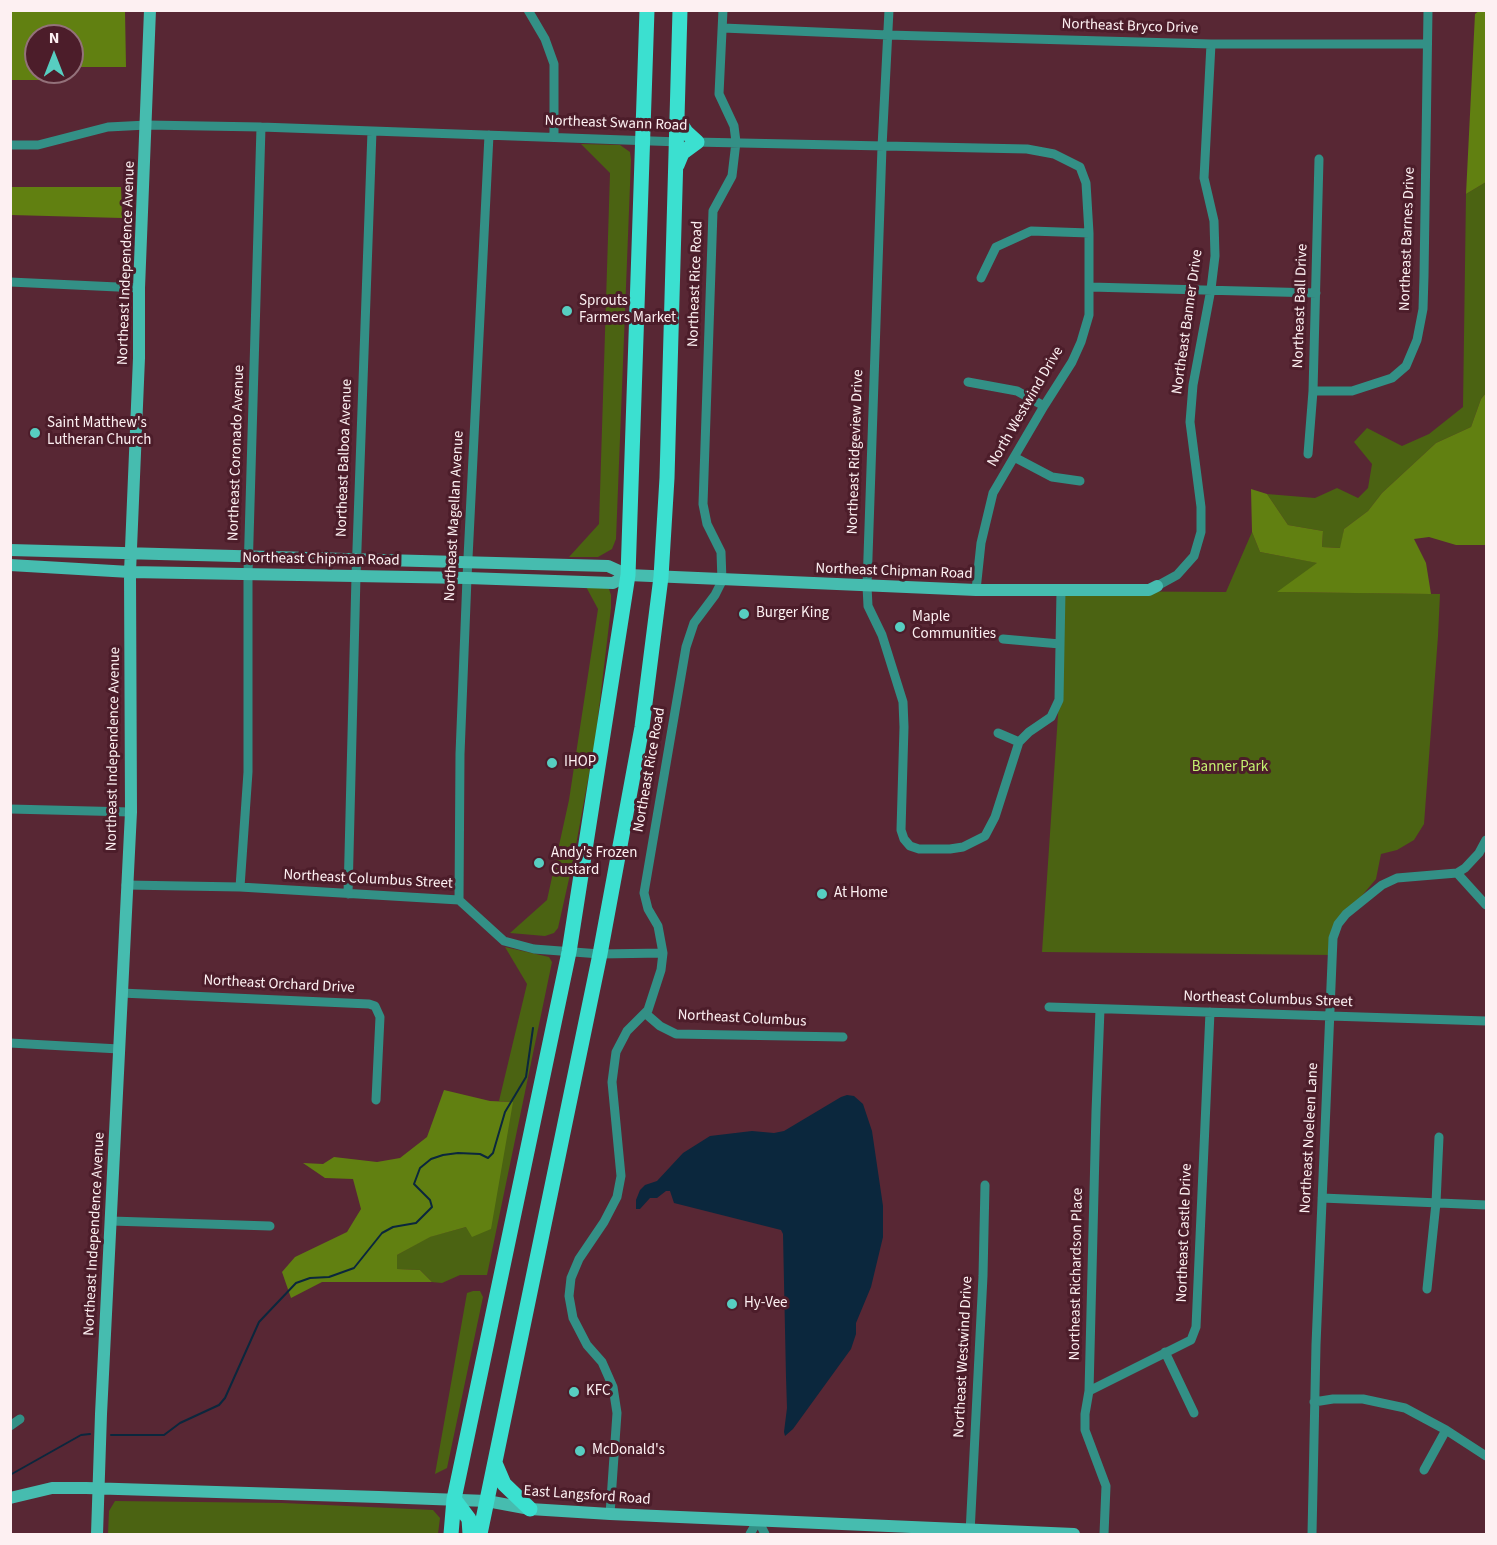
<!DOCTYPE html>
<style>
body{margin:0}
#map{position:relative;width:1497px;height:1545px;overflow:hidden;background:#582734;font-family:"Source Sans 3",sans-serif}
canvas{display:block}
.frame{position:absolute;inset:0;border:12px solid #fdf0f2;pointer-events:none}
.north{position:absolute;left:24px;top:24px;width:60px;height:60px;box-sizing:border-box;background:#4c1d2a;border:2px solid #93717a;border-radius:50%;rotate:0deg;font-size:16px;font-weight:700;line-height:24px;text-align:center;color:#fdf0f2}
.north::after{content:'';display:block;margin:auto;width:21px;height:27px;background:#57cec1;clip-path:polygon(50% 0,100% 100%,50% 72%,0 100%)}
</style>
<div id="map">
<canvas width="1497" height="1545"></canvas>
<div class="frame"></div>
<div class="north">N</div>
</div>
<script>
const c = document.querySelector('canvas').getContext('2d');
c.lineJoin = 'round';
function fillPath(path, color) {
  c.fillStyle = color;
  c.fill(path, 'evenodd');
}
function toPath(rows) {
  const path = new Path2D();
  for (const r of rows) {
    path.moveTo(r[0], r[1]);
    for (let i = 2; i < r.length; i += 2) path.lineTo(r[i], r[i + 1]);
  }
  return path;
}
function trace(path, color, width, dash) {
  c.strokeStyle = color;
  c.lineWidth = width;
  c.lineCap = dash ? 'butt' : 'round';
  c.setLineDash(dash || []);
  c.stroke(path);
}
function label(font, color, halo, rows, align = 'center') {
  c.font = font + ' "Source Sans 3",sans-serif';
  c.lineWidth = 6;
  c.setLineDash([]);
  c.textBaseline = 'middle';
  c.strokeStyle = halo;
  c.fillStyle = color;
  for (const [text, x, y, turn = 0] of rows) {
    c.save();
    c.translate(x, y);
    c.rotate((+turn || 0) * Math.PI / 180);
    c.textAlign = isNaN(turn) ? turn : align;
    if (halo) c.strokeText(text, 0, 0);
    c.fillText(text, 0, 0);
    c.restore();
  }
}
fillPath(toPath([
 [581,144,620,145,630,152,631,160,616,539,612,549,598,557,569,557,599,524,610,173],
 [1486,182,1486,393,1481,399,1471,427,1436,443,1382,493,1368,511,1344,529,1341,548,1322,547,1323,531,1288,525,1267,494,1315,498,1337,488,1358,498,1368,488,1372,464,1354,442,1367,428,1402,446,1429,434,1463,407,1466,194],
 [1252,532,1260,552,1318,563,1279,592,1440,594,1438,636,1424,824,1414,840,1397,850,1381,854,1376,879,1338,924,1332,955,1042,952,1059,700,1061,591,1226,592],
 [584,583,609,589,611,595,611,608,595,742,573,861,558,928,554,933,545,936,510,933,547,900,569,800,598,609],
 [505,947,549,957,552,962,487,1275,460,1275,442,1283,432,1282,420,1270,397,1269,397,1255,429,1237,466,1227,512,1102,499,1101,527,984],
 [473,1291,480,1291,483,1297,447,1468,435,1474,467,1293],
 [115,1501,283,1503,433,1510,440,1518,438,1534,108,1534,109,1511]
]), '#4b6312');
fillPath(toPath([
 [1480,10,1486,11,1486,182,1466,194,1475,14],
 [12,11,125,11,126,67,72,67,72,36,36,36,36,72,60,72,52,80,11,80,10,14],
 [11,187,121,187,122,218,11,215],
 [1486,393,1486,545,1456,545,1429,537,1414,539,1426,563,1431,594,1277,592,1317,563,1260,552,1252,532,1251,489,1267,494,1288,525,1323,531,1322,547,1340,548,1344,529,1368,511,1382,493,1436,443,1471,427,1481,399],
 [444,1090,490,1101,513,1102,491,1229,472,1237,466,1227,430,1237,397,1255,397,1269,420,1270,432,1282,322,1282,291,1298,282,1272,295,1257,347,1232,361,1209,353,1179,325,1178,303,1163,323,1164,334,1157,377,1162,400,1158,427,1137]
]), '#618011');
fillPath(toPath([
 [847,1095,854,1096,863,1104,872,1131,883,1206,883,1237,871,1287,856,1323,856,1334,851,1349,793,1429,785,1436,784,1432,787,1408,786,1377,783,1234,781,1230,674,1203,670,1191,666,1191,657,1198,650,1198,640,1209,636,1209,636,1200,640,1190,645,1185,657,1181,683,1153,710,1136,752,1131,774,1133,784,1131,841,1097]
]), '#0b273d');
trace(toPath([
 [111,1435,164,1435,180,1423,219,1405,225,1398,259,1322,296,1283,310,1278,329,1277,354,1268,382,1233,393,1227,416,1223,432,1207,430,1200,414,1184,420,1168,431,1159,443,1155,458,1153,480,1154,488,1158,493,1153,505,1112,526,1077,533,1028],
 [10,1475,81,1435,90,1434]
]), '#0b273d', 2);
trace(toPath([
 [528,10,545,39,554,64,554,137],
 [889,10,882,147,867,586,868,606,882,635,903,702,904,727,901,830,904,839,910,846,919,849,950,849,963,847,985,836,995,817,1019,742,1029,732,1051,717,1059,700,1061,591],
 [723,28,888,35,1211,44,1427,44],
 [694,142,1027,149,1054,154,1080,167,1086,183,1089,233,1089,315,1081,342,1072,362,1044,406,993,493,981,543,976,590],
 [10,145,38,145,108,127,147,125,261,127,680,142],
 [981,278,996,247,1031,231,1089,233],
 [10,282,139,288],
 [1090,287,1316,293],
 [968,382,1017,391,1044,406],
 [1313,391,1352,391,1392,378,1406,366,1417,340,1423,309,1424,276,1428,10],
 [1308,454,1313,391,1319,159],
 [1014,457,1052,477,1080,481],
 [1157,586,1177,575,1194,556,1201,532,1201,507,1190,422,1193,385,1211,289,1215,256,1214,221,1204,178,1211,44],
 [1003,639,1060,644],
 [998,733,1019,742],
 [10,809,131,812],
 [1457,873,1486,905],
 [126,885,240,887,459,900,504,941,534,949,600,954,663,953],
 [240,887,248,772,248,573,261,127],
 [348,894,356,576,372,131],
 [459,900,460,754,467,578,489,135],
 [121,993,369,1004,375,1006,380,1017,376,1100],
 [1049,1007,1486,1021],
 [1100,1009,1096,1112,1089,1391,1085,1414,1085,1430,1106,1486,1104,1534],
 [645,1013,660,1026,676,1034,843,1037],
 [10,1043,119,1049],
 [1322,1198,1486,1205],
 [111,1221,270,1226],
 [1427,1289,1436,1203,1439,1137],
 [1165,1352,1194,1413],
 [1089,1391,1191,1340,1196,1327,1210,1012],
 [1314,1402,1333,1399,1363,1399,1405,1408,1446,1430,1486,1456],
 [10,1426,20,1419],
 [1424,1470,1446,1430],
 [610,1514,617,1413,613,1387,602,1362,587,1345,573,1318,569,1296,571,1278,579,1259,604,1222,617,1197,621,1176,612,1082,616,1052,627,1031,648,1010,661,970,663,953,658,926,648,909,644,893,686,647,694,623,715,595,722,581,721,552,707,524,703,504,713,211,732,176,736,142,734,126,719,94,723,10],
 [758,1520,765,1534],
 [970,1533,983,1276,985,1185],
 [750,1534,758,1520],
 [1312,1534,1316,1345,1333,938,1338,924,1346,914,1382,885,1397,878,1457,873,1465,868,1479,853,1486,840]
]), '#339086', 9);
trace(toPath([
 [10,550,608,566,628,575,976,590,1149,590,1157,586],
 [10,565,130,572,467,578,613,583,628,575],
 [10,1498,52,1488,86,1488,379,1497,487,1501,530,1509,610,1514,1074,1534],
 [97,1534,101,1414,131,812,130,572,139,358,139,288,150,10]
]), '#46bcaf', 12);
trace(toPath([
 [677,118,686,132,697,142,682,153,677,165],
 [495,1463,504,1484,530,1509],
 [454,1499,469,1519,470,1534],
 [451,1534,454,1499,569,952,628,575,647,10],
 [480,1534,600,954,642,727,661,577,667,478,680,10]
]), '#3be0d0', 15);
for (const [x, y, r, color] of [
 [567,311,6,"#57cec1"],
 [35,433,6,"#57cec1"],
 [744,614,6,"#57cec1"],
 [900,627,6,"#57cec1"],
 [552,763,6,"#57cec1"],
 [539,863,6,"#57cec1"],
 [822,894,6,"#57cec1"],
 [732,1304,6,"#57cec1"],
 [574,1392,6,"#57cec1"],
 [580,1451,6,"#57cec1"]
]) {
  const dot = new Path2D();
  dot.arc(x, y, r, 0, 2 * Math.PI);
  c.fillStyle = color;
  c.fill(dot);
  trace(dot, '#4c1d2a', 2);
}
label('15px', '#fdf0f2', '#4c1d2a', [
 ["Northeast Bryco Drive",1130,27,2],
 ["Northeast Swann Road",616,124,2],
 ["Northeast Barnes Drive",1408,239,-88],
 ["Northeast Independence Avenue",127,263,-88],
 ["Northeast Rice Road",696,284,-88],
 ["Northeast Ball Drive",1301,306,-88],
 ["Northeast Banner Drive",1188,322,-82],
 ["North Westwind Drive",1026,407,-60],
 ["Northeast Ridgeview Drive",856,452,-88],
 ["Northeast Coronado Avenue",237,453,-88],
 ["Northeast Balboa Avenue",345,458,-88],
 ["Northeast Magellan Avenue",455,516,-87],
 ["Northeast Chipman Road",321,560,1],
 ["Northeast Chipman Road",894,572,2],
 ["Northeast Independence Avenue",114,749,-89],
 ["Northeast Rice Road",650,770,-80],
 ["Northeast Columbus Street",368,880,3],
 ["Northeast Orchard Drive",279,985,3],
 ["Northeast Columbus Street",1268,1000,2],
 ["Northeast Columbus",742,1019,3],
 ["Northeast Noeleen Lane",1310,1138,-87],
 ["Northeast Castle Drive",1185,1233,-88],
 ["Northeast Independence Avenue",95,1234,-87],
 ["Northeast Richardson Place",1077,1274,-89],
 ["Northeast Westwind Drive",964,1357,-87],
 ["East Langsford Road",587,1496,4]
]);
label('15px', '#fdf0f2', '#4c1d2a', [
 ["Sprouts",579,302],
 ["Farmers Market",579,319],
 ["Saint Matthew's",47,424],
 ["Lutheran Church",47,441],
 ["Burger King",756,614],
 ["Maple",912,618],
 ["Communities",912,635],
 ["IHOP",564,763],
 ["Andy's Frozen",551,854],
 ["Custard",551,871],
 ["At Home",834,894],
 ["Hy-Vee",744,1304],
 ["KFC",586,1392],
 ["McDonald's",592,1451]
], 'left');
label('15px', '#c4f170', '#4c1d2a', [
 ["Banner Park",1230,768]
]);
</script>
